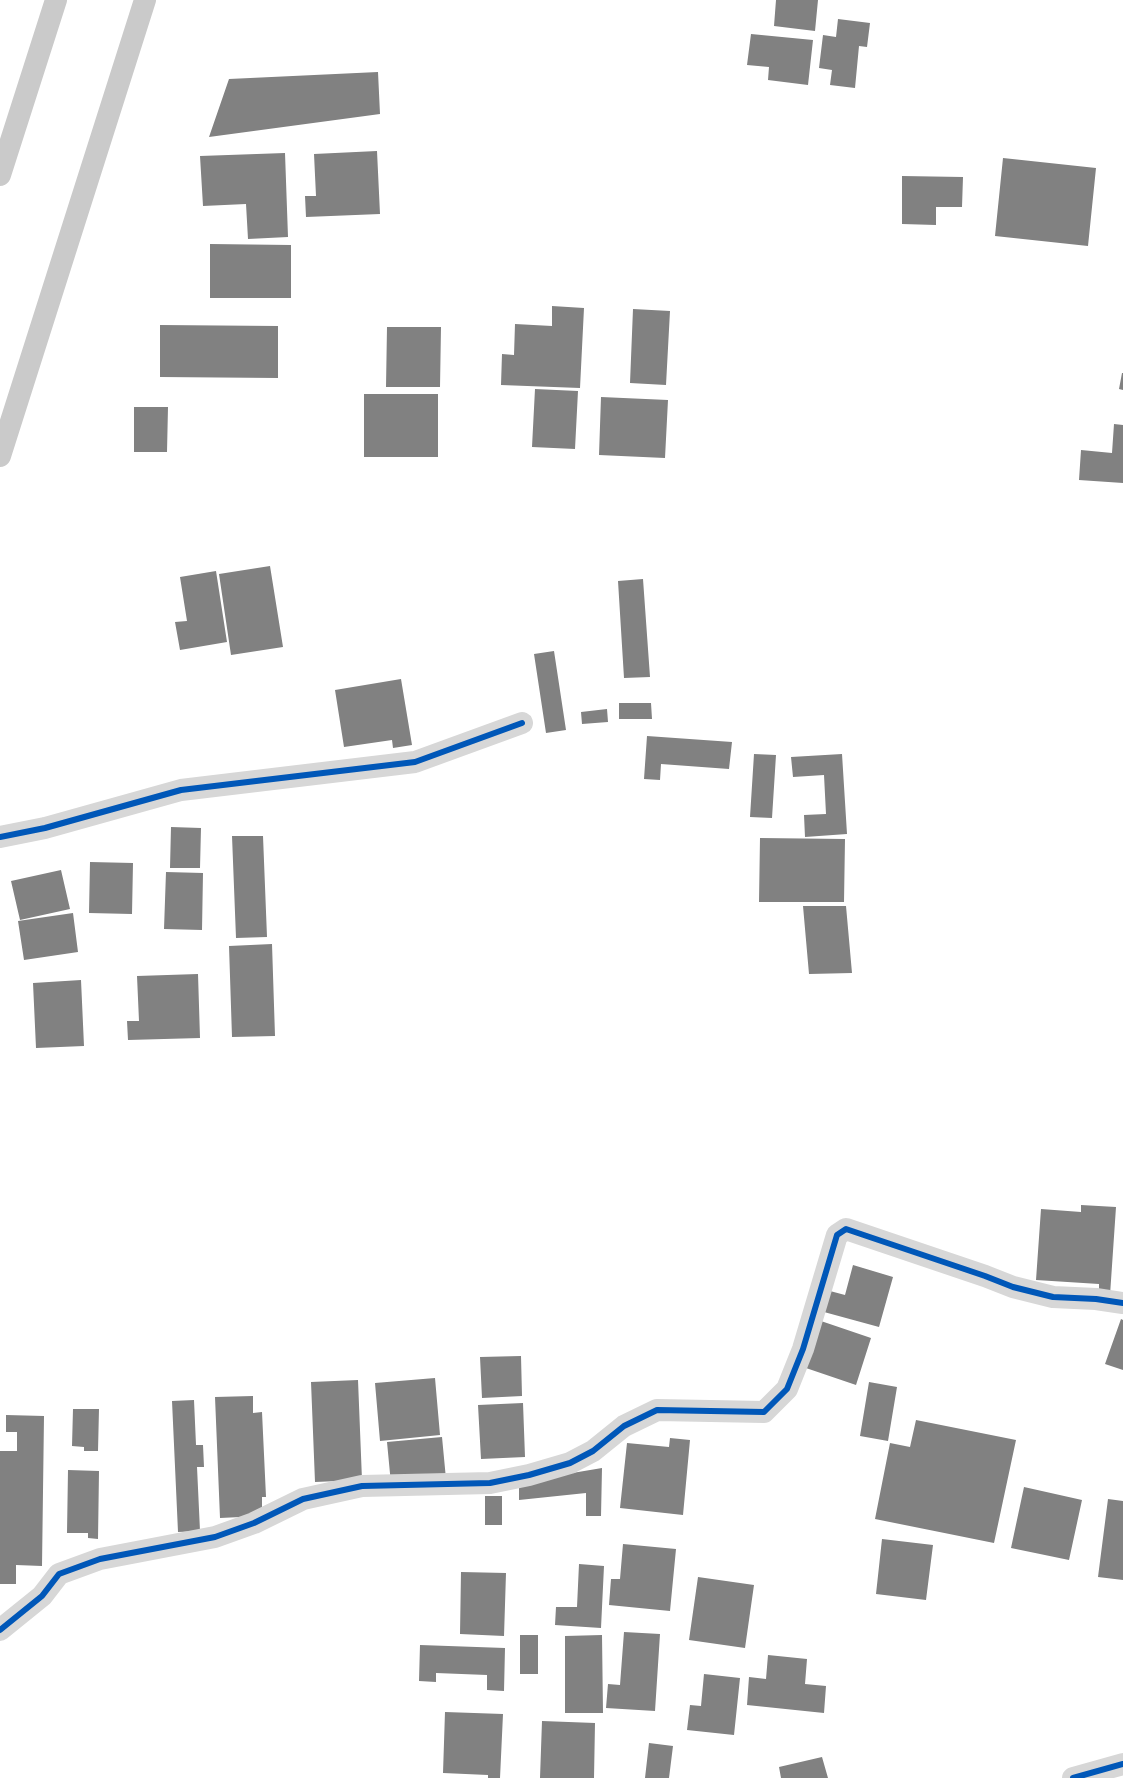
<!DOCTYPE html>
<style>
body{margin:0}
canvas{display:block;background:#fff}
</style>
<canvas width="1123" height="1778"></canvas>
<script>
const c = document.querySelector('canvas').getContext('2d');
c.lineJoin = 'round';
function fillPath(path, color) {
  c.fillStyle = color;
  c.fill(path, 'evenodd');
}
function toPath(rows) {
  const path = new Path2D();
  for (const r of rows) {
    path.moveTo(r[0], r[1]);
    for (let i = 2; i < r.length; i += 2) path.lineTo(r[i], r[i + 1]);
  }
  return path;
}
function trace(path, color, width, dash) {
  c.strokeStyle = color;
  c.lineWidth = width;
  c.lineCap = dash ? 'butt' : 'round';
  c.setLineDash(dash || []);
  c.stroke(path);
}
fillPath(toPath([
 [776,0,818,0,815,31,774,26],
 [838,19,870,23,867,47,859,46,855,88,830,85,832,70,819,68,823,35,836,37],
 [751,34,813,40,808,85,768,80,769,67,747,65],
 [378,72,380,114,209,137,229,79],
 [377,151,380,214,306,217,305,196,316,196,314,154],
 [285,153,288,237,248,239,246,204,203,206,200,156],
 [1003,158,1096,168,1088,246,995,236],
 [902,176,963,177,962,207,936,207,936,225,902,224],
 [210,244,291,245,291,298,210,298],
 [552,306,584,308,580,388,501,385,502,354,514,355,515,324,552,326],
 [633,309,670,311,666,385,630,383],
 [160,325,278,326,278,378,160,377],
 [387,327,441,327,440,387,386,387],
 [1122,373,1123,373,1123,390,1119,389],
 [535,389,578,391,575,449,532,447],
 [364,394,438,394,438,457,364,457],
 [601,397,668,400,665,458,599,455],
 [134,407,168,407,167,452,134,452],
 [1114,424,1123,425,1123,483,1079,480,1081,450,1112,453],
 [270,566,283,647,231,655,219,574],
 [216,571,227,642,180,650,175,622,187,621,180,577],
 [643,579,650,677,624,678,618,581],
 [554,651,566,730,546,733,534,654],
 [401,679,412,745,393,748,392,740,344,747,335,690],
 [619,703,651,703,652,719,619,719],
 [607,709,608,722,582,724,581,712],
 [647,736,732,742,729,769,661,764,660,780,644,779],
 [754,754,776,755,772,818,750,817],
 [842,754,847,834,805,837,804,815,826,814,824,775,793,777,791,757],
 [171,827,201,828,200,868,170,868],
 [232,836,263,836,267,937,236,938],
 [760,838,845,839,844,902,759,902],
 [90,862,133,863,132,914,89,913],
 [61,870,70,909,20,920,11,881],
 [166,872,203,873,202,930,164,929],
 [803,906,846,906,852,973,809,974],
 [73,913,78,952,24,960,18,921],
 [272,944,275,1036,232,1037,229,946],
 [198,974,200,1038,128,1040,127,1021,139,1021,137,976],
 [81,980,84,1046,36,1048,33,983],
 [1081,1205,1116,1207,1110,1295,1099,1293,1099,1284,1036,1280,1041,1209,1081,1212],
 [853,1265,893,1277,879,1327,824,1312,830,1291,845,1295],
 [1121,1319,1123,1320,1123,1370,1105,1364],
 [818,1320,871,1338,856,1385,803,1367],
 [521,1356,522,1396,482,1398,480,1357],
 [435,1378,440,1435,380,1441,375,1383],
 [358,1380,362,1480,315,1482,311,1382],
 [869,1382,897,1387,888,1441,860,1436],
 [253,1396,253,1413,262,1412,266,1497,262,1497,262,1516,220,1518,215,1397],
 [194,1400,196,1445,203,1445,204,1467,197,1467,200,1531,178,1532,172,1401],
 [523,1403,525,1457,481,1459,478,1405],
 [73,1409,99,1409,98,1451,84,1451,84,1447,72,1446],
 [6,1415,44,1416,42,1566,16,1565,16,1584,0,1584,0,1451,17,1451,17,1432,6,1432],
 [916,1420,1016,1440,994,1543,875,1519,890,1443,910,1447],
 [442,1437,446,1479,391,1484,387,1442],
 [670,1438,690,1440,683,1515,620,1508,627,1443,669,1447],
 [602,1468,601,1516,586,1516,586,1493,519,1500,519,1482],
 [68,1470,99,1471,98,1539,88,1538,88,1533,67,1533],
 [1024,1487,1082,1500,1069,1560,1011,1548],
 [485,1496,502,1496,502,1525,485,1525],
 [1108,1499,1123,1501,1123,1580,1098,1577],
 [882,1539,933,1545,926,1600,876,1594],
 [623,1544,676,1549,670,1611,609,1605,611,1579,620,1579],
 [579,1564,604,1566,601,1628,555,1625,556,1607,577,1607],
 [461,1572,506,1573,504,1636,460,1634],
 [698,1577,754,1585,745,1648,689,1640],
 [624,1632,660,1634,655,1711,606,1708,608,1684,620,1685],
 [520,1635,538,1635,538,1674,520,1674],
 [602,1635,603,1713,565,1713,565,1636],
 [420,1645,505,1648,504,1691,487,1690,487,1675,436,1673,436,1682,419,1681],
 [768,1655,807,1659,805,1684,826,1686,824,1713,747,1705,749,1677,766,1679],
 [704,1674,740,1678,734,1735,687,1730,690,1705,701,1706],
 [445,1712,503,1714,500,1778,488,1778,488,1775,443,1773],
 [542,1721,595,1723,594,1778,540,1778],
 [649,1743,673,1746,669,1778,645,1778],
 [822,1757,828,1778,781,1778,779,1767]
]), '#818181');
trace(toPath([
 [0,837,45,828,181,790,415,762,522,723],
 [0,1630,42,1596,59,1574,100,1559,215,1537,254,1523,303,1499,362,1486,490,1483,529,1475,570,1463,593,1451,624,1426,657,1410,764,1412,787,1389,803,1349,837,1235,846,1229,985,1276,1013,1287,1053,1297,1096,1299,1123,1303],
 [1073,1778,1123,1764]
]), '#d7d7d7', 22);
trace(toPath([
 [0,175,56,0],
 [0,456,145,0]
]), '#cacaca', 22);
trace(toPath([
 [0,837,45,828,181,790,415,762,522,723],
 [0,1630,42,1596,59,1574,100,1559,215,1537,254,1523,303,1499,362,1486,490,1483,529,1475,570,1463,593,1451,624,1426,657,1410,764,1412,787,1389,803,1349,837,1235,846,1229,985,1276,1013,1287,1053,1297,1096,1299,1123,1303],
 [1073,1778,1123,1764]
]), '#0057b8', 6);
</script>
